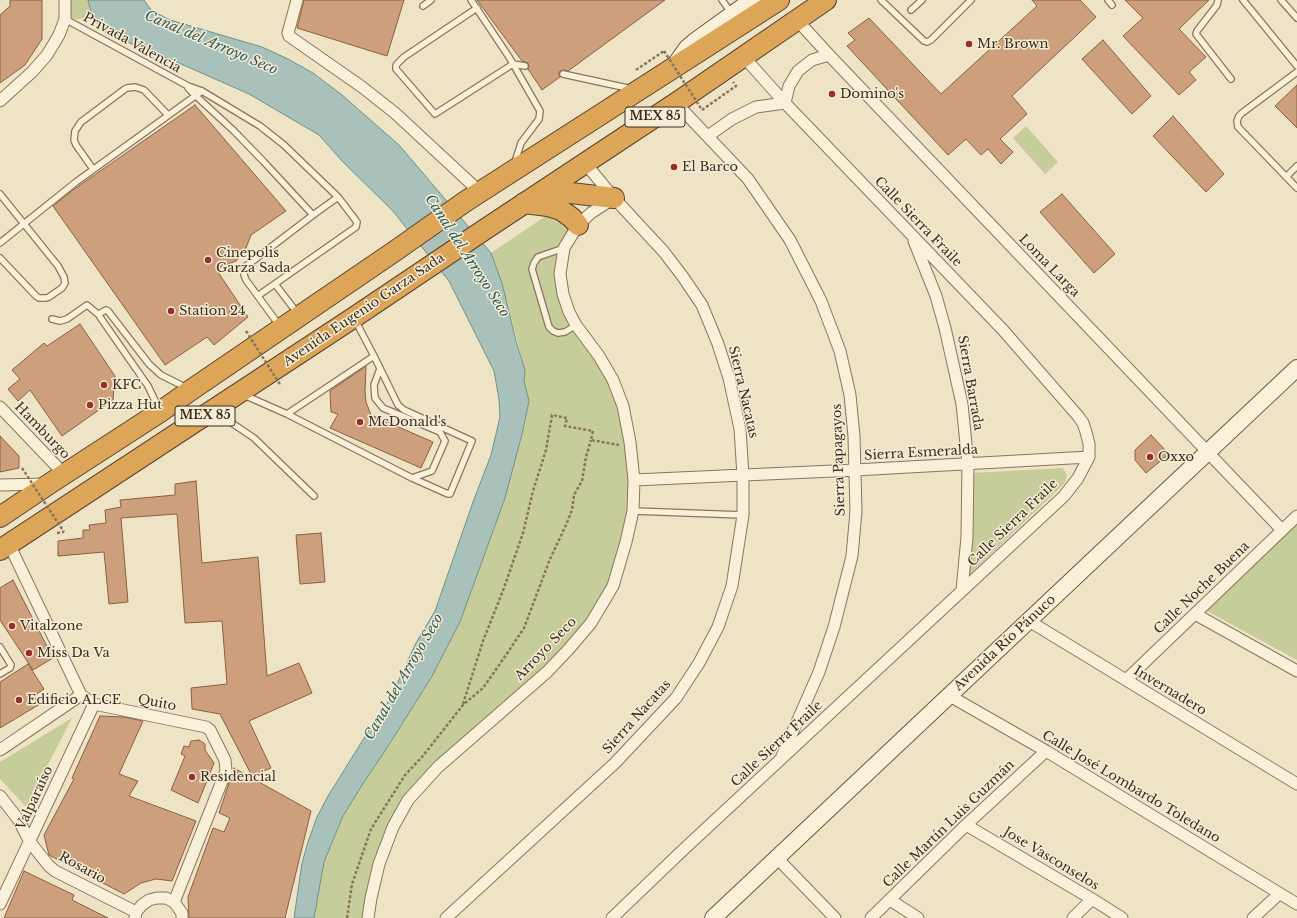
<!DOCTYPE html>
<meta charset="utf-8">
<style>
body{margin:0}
canvas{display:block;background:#efe3c6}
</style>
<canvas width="1297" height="918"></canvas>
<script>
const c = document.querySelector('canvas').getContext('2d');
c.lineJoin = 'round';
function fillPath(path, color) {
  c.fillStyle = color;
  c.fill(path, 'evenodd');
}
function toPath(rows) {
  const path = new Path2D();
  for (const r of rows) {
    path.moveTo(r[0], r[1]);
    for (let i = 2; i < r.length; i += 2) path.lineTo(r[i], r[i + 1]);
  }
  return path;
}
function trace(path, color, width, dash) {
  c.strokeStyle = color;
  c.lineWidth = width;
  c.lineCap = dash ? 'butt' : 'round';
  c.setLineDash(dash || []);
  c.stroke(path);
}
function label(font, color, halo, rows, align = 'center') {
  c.font = font + ' "Libre Baskerville",serif';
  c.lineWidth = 3;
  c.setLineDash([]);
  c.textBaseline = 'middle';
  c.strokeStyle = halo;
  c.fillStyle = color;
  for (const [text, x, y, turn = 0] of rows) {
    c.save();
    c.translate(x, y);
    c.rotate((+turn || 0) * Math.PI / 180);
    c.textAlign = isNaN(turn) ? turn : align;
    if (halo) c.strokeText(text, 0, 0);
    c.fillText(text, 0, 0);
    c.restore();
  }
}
fillPath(toPath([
 [65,0,88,0,93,19,65,19],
 [1026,126,1058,162,1045,174,1013,138],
 [556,209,572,218,564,248,563,294,614,384,634,480,624,549,591,623,438,767,393,827,368,918,314,918,324,862,343,816,364,782,383,754,431,678,460,622,505,498,522,434,529,401,524,381,525,370,502,283,491,253],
 [1062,468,1065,471,1067,477,1064,484,969,575,973,507,972,473],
 [1297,521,1297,660,1205,610],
 [72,718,26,807,0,779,0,762]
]), '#c6cd9a');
const water = toPath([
 [88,0,144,0,151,10,170,20,262,47,288,59,313,73,342,95,399,145,491,253,502,283,516,341,525,370,524,381,529,401,522,434,505,498,460,622,431,678,383,754,364,782,343,816,324,862,314,918,294,918,302,863,308,842,317,817,328,796,371,727,390,699,416,643,435,611,473,502,491,455,500,417,499,399,494,371,449,281,392,210,343,162,319,135,249,94,172,60,107,34,93,19,88,0]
]);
fillPath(water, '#a8c2bb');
trace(water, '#6e9189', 1);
const building = toPath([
 [10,0,42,0,42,39,25,65,0,83,0,15,10,6,10,0],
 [304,0,404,0,387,56,297,28,304,0],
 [477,0,665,0,568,71,564,70,560,71,559,73,560,77,542,90,528,69,529,66,528,63,522,61,477,0],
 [1032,0,1080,0,1096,17,1012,96,1027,114,1000,139,1013,152,1001,164,988,149,981,155,966,139,948,155,847,46,855,40,848,33,869,18,941,94,1037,6,1032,0],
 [1125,0,1209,0,1179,29,1206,57,1189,72,1196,80,1179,95,1123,36,1143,18,1125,0],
 [1103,40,1151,96,1132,114,1082,59,1103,40],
 [1297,85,1297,128,1275,106,1297,85],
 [195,105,286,211,251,235,246,248,236,261,216,269,248,317,214,345,207,337,165,365,53,206,73,190,195,105],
 [1173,116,1224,174,1206,192,1153,136,1173,116],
 [1062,194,1115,254,1094,273,1040,212,1062,194],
 [80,324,115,376,113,400,62,436,30,390,18,401,8,389,20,379,12,370,44,343,47,346,80,324],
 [366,366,365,391,366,402,371,415,433,442,421,468,330,428,338,414,331,412,330,391,366,366],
 [1151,435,1169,454,1146,473,1135,460,1135,450,1151,435],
 [0,436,19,456,19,468,0,472,0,436],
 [196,481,202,563,258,557,267,676,299,663,312,693,249,721,271,768,252,776,220,714,192,709,191,688,227,684,222,621,185,623,177,514,121,518,128,602,109,604,104,552,58,556,58,541,83,538,83,530,90,530,89,525,106,523,105,510,121,507,120,500,175,495,175,484,196,481],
 [321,533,325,582,300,584,296,535,321,533],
 [13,580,53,658,33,670,0,620,0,588,13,580],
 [28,664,44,689,34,696,40,704,0,728,0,682,28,664],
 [100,716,124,717,143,721,119,774,138,781,129,796,196,821,172,881,156,879,141,883,124,894,49,855,44,835,74,779,72,778,100,716],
 [199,740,205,744,205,750,214,763,198,803,171,790,185,756,181,754,184,746,189,747,191,741,199,740],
 [234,768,311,811,285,918,189,918,188,897,213,828,224,832,230,818,219,813,234,768],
 [24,871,74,895,72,900,108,918,4,918,24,871]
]);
fillPath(building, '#cd9f7c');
trace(building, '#896041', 1);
const lane = toPath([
 [471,0,509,57,540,111,539,119,521,143,515,162],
 [722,0,732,14],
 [881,0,924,41,927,42,931,40,971,0],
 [1108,0,1112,5],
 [1218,0,1217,5,1197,31,1196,34,1231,79],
 [1243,0,1297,66],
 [1281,0,1297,18],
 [423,6,431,0],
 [477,8,404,57,397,64,396,66,396,69,435,114,513,64,525,66],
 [911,10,922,0],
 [65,19,188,86,202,91,260,126,284,145,338,197,357,222,356,227,259,295],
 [1297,72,1242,113,1239,116,1237,121,1238,127,1240,129,1297,188],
 [563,74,632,89],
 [188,86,188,88,196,96,234,131,264,162,313,215],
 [93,169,76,145,74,140,75,131,81,122,125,89,127,88,135,87,144,90,168,115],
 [1286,177,1297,166],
 [0,194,58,266,64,277,65,283,62,288,49,297,46,298,39,298,36,296,0,258],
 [0,243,76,182,202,91],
 [564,248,538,257,534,263,532,269,549,327,553,331,558,333,565,332,576,325],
 [275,284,298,314],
 [52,319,60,321,67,319,87,305,99,315],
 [279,325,246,280,244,275,245,267,313,215,338,197],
 [380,369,374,385,375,398,383,408,440,432,445,441,432,471,412,478],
 [244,395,287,414,412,478,448,494,450,494,472,441,404,410,398,405,374,356,355,320],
 [159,409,148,386,125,353,100,317,99,314,102,312,106,310,108,311,149,364,161,375,187,388],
 [217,413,254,438,314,496],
 [287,414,374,356],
 [633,511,743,515],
 [0,647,11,665,10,668,0,674]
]);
const street = toPath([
 [297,0,288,33,289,36,362,87,395,113,480,192],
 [797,20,829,55,1282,530],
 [0,101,32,72,47,55,59,35,65,19,65,0],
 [676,103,748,179,790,240,821,301,840,351,850,395,854,436,856,511,852,556,834,627,819,672,782,756],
 [708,136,732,119,756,107,785,103,789,86,798,71,812,60,829,55],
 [914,241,936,296,945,328,962,404,968,464,967,537,962,590],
 [0,407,64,474],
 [634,480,855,470,1089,457],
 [0,485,46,484],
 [9,544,81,695,94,704,206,727,210,730,225,760,226,771,174,902],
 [1195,614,1297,671],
 [1029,621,1297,784],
 [1126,680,1297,516],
 [950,696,1046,751,1297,904],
 [0,750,81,695],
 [0,796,18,819,30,842,49,866,55,871,136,912],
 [966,825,1092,899,1122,918],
 [777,858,835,918],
 [890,900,918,918],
 [0,904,94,704],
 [135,918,136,912,142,905,149,900,157,898,166,898,174,902,182,913,182,918],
 [368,918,371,898,379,864,393,827,408,800,438,767,547,672,568,650,591,623,613,586,626,542,633,511,634,480,630,442,623,406,613,380,599,356,576,325,569,312,563,294,560,274,564,248,578,225,591,213,614,198],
 [446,918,615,763,676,698,699,663,718,627,732,586,743,515,743,476,740,429,729,378,718,344,702,305,683,277,664,252,614,198,585,163],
 [612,918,683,850,1064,496,1078,478,1089,457,1089,444,1086,432,1083,423,1078,416,1003,330,785,103,744,57],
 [871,918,966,825,1046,751],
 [1073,918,1092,899],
 [1253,918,1279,894]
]);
const secondary = toPath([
 [677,62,687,48,695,41,752,0],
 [713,918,1297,368]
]);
const highway = toPath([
 [545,190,614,198],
 [524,203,548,206,561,210,572,218,578,225],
 [0,517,49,484,160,412,191,390,395,251,466,201,779,0],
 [0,550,353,318,484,230,676,103,826,0]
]);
trace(lane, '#8a755c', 8);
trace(street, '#8a755c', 13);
trace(secondary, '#6c563f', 18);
trace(highway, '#584330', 22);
trace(toPath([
 [636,70,664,51],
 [702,110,736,86,733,82],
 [57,533,64,532],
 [463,704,483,641,504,588,523,533,533,491,546,450,552,415,567,418,565,426,593,431,591,440,619,445],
 [347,918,352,884,371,829,405,775,422,757,463,705,483,688,504,658,524,628,550,559,566,525,572,510,574,495,582,481,586,457,591,440]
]), '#8a755c', 2.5, [3, 2]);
trace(lane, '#f9f0da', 5.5);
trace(street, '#f9f0da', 11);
trace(secondary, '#f9f0da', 16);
trace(highway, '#dda558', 20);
trace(toPath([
 [664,51,702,110],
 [246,331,281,386],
 [22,468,64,532]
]), '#8a755c', 2.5, [3, 2]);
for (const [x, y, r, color] of [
 [969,44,4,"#992d2b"],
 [832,94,4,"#992d2b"],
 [674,167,4,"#992d2b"],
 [208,260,4,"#992d2b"],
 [171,311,4,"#992d2b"],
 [104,385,4,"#992d2b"],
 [90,405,4,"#992d2b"],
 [360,422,4,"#992d2b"],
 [1150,457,4,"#992d2b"],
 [12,626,4,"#992d2b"],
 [29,653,4,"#992d2b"],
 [19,700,4,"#992d2b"],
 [192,777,4,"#992d2b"]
]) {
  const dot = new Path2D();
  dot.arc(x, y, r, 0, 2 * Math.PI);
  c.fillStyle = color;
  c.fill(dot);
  trace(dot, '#f6edd6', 1.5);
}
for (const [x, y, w] of [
 [655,117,60],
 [205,416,60]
]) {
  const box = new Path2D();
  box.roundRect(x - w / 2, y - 10, w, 20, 3);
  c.fillStyle = '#f6edd6';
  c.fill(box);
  trace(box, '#3a2d1f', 1);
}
label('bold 12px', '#3a2d1f', null, [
 ["MEX 85",655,117],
 ["MEX 85",205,416]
]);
label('13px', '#3a2d1f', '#f6edd6', [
 ["Privada Valencia",132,43,29],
 ["Calle Sierra Fraile",918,222,46],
 ["Loma Larga",1049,266,46],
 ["Avenida Eugenio Garza Sada",364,310,-34],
 ["Sierra Barrada",970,383,80],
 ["Sierra Nacatas",743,392,77],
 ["Hamburgo",42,431,46],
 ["Sierra Esmeralda",921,453,-3],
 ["Sierra Papagayos",839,460,-92],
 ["Calle Sierra Fraile",1013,523,-44],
 ["Calle Noche Buena",1202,588,-44],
 ["Avenida Río Pánuco",1005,643,-43],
 ["Arroyo Seco",546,649,-46],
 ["Invernadero",1170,691,31],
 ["Quito",157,703,11],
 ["Sierra Nacatas",637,717,-48],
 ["Calle Sierra Fraile",777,744,-43],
 ["Calle José Lombardo Toledano",1131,787,31],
 ["Valparaíso",35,798,-65],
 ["Calle Martín Luis Guzmán",949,824,-44],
 ["Jose Vasconselos",1051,859,31],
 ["Rosario",82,868,29]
]);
label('13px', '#3a2d1f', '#f6edd6', [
 ["Mr. Brown",977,44],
 ["Domino's",840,94],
 ["El Barco",682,167],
 ["Cinepolis",216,253],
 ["Garza Sada",216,268],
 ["Station 24",179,311],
 ["KFC",112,385],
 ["Pizza Hut",98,405],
 ["McDonald's",368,422],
 ["Oxxo",1158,457],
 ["Vitalzone",20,626],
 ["Miss Da Va",37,653],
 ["Edificio ALCE",27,700],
 ["Residencial",200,777]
], 'left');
label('italic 14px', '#2f5a58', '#f6edd6', [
 ["Canal del Arroyo Seco",211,43,23],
 ["Canal del Arroyo Seco",467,256,57],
 ["Canal del Arroyo Seco",404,677,-60]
]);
</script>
